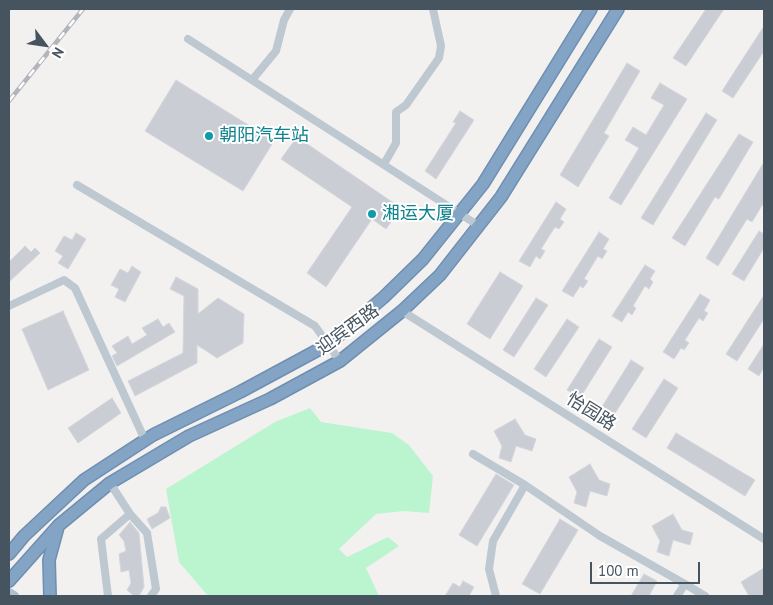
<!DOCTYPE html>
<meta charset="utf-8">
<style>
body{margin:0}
#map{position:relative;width:773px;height:605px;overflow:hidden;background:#f3f0f0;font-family:"PT Sans",sans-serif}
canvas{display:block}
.frame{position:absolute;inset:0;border:10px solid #465460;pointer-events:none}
.north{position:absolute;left:20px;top:20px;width:50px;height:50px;-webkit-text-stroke:4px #fff;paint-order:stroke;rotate:121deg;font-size:14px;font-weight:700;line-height:20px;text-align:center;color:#465460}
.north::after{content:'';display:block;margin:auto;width:18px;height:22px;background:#465460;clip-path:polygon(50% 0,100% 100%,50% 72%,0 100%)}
.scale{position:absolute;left:590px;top:562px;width:110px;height:22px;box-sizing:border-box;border:2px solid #465460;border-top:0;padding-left:6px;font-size:15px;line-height:18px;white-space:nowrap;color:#465460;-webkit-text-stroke:4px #fff;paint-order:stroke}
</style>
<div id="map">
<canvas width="773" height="605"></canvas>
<div class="frame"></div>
<div class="north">N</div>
<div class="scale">100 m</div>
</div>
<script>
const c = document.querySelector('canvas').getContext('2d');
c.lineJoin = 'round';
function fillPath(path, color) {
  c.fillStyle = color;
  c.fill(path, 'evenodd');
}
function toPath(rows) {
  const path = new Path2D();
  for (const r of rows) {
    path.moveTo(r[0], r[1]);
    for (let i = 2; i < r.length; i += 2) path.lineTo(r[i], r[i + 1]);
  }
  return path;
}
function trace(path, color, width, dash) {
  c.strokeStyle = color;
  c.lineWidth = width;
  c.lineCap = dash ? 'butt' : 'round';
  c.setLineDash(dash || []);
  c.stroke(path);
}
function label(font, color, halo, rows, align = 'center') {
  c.font = font + ' "PT Sans","Noto Sans SC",sans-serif';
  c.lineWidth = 4;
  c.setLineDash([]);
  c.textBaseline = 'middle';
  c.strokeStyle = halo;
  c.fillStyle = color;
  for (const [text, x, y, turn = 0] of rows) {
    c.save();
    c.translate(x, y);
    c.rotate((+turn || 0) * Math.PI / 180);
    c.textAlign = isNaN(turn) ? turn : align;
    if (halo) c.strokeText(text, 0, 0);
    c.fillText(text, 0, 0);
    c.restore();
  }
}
fillPath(toPath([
 [310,408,321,422,392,433,409,445,433,476,429,513,404,511,376,514,339,549,347,557,388,537,399,546,366,568,379,596,208,596,179,562,166,489,275,422]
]), '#bbf5d0');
const building = toPath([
 [706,9,724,9,686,66,673,58,706,9],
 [764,26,764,51,733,98,722,91,764,26],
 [627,63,640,71,604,133,609,136,578,187,560,175,627,63],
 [176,80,274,141,243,191,145,131,176,80],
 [660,83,687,99,621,205,609,198,639,148,625,140,633,127,646,135,664,105,651,98,660,83],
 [460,111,474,120,436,179,425,171,456,123,453,122,460,111],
 [706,113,717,120,653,225,641,218,706,113],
 [739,134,753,142,719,199,715,197,685,246,672,238,739,134],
 [297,137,401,208,386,229,372,219,326,287,307,273,352,207,281,159,297,137],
 [764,162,764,202,752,222,747,219,718,266,706,258,764,162],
 [556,202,566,209,560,219,564,222,559,229,555,227,541,249,545,251,540,259,536,256,530,267,519,261,556,202],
 [759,231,764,234,764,248,744,281,732,274,759,231],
 [599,232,609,239,603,249,607,251,602,259,598,256,584,279,588,281,583,288,580,286,573,297,562,291,599,232],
 [76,233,86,239,68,269,58,263,63,256,55,251,64,236,72,240,76,233],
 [25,246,31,252,35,248,40,253,9,282,9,262,25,246],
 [645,265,655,271,650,279,653,282,649,289,645,286,633,306,636,308,632,315,628,312,622,322,612,316,645,265],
 [132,266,141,272,125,302,115,297,119,289,111,285,120,269,128,273,132,266],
 [500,272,523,286,490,339,467,324,500,272],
 [176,277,198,289,198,314,218,298,244,314,243,343,217,358,197,345,197,363,135,396,128,381,183,353,184,296,170,289,176,277],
 [700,294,710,300,704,311,708,313,703,321,699,318,685,340,689,343,684,350,681,348,674,359,663,352,700,294],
 [764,295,764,319,737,361,726,354,764,295],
 [536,298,548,305,514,357,503,350,536,298],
 [63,311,89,370,48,390,22,329,63,311],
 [158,319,163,327,169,323,175,332,117,366,112,356,117,353,112,346,128,336,132,344,147,335,142,328,158,319],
 [567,319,579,327,546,377,534,369,567,319],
 [599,339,612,347,580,398,567,390,599,339],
 [764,344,764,367,759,376,748,369,764,344],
 [631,360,644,368,612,418,600,410,631,360],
 [664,379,678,388,646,438,632,429,664,379],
 [112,398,121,413,78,443,68,428,112,398],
 [515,419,525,435,536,439,532,451,516,446,511,462,499,458,502,446,494,431,515,419],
 [676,433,755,480,745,496,667,448,676,433],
 [590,464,599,480,610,484,607,496,590,491,586,507,574,503,577,492,569,477,590,464],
 [496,474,514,485,477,546,459,535,496,474],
 [161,507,166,507,170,518,152,529,147,519,158,513,161,507],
 [673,514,682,530,693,533,690,545,673,540,669,556,657,552,660,541,652,526,673,514],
 [560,519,578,530,540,594,522,584,560,519],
 [130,522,139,533,144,587,139,596,134,596,127,590,131,583,129,570,121,572,119,554,126,551,124,541,119,535,130,522],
 [764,568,764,596,749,596,741,582,764,568],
 [644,574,657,581,649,596,631,596,644,574],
 [463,581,474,587,469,596,445,596,453,583,460,587,463,581]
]);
fillPath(building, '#cacdd3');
trace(building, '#d4d6dd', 1);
const highway = toPath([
 [9,554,24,536,84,480,153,435,240,392,329,344,384,297,423,259,483,184,591,9],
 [9,581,59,525,110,483,189,436,270,399,340,361,402,311,440,275,501,197,618,9],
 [50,596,49,560,58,527]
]);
trace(highway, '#6e8fb0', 14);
trace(toPath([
 [188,39,479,226],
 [252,80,276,51,284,20,290,9],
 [384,164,396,143,396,112,406,105,439,58,441,46,433,9],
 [77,185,315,326,340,361],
 [9,306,64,280,75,288,145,440],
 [402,311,764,539],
 [473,454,525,485,493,541,489,569,496,596],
 [110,483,130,514,147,533,156,589,151,596],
 [525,485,600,536,685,584,677,596],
 [685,584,705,596],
 [108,596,101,539,130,514]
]), '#bdc8d1', 8);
trace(toPath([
 [9,593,14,596]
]), '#adc0d2', 10);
trace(highway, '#83a4c5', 11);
const rail = toPath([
 [9,101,83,9]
]);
trace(rail, '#b2b6bc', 4.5);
trace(rail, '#fff', 2.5, [8]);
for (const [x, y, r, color] of [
 [209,136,5,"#0f9aa8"],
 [372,214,5,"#0f9aa8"]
]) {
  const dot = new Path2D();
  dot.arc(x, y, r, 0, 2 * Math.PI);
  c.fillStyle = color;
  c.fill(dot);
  trace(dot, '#fff', 2);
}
label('18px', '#0d838f', '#fff', [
 ["朝阳汽车站",219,136],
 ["湘运大厦",382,214]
], 'left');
label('18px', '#465460', '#fff', [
 ["迎宾西路",348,330,-36],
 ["怡园路",591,412,32]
]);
</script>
